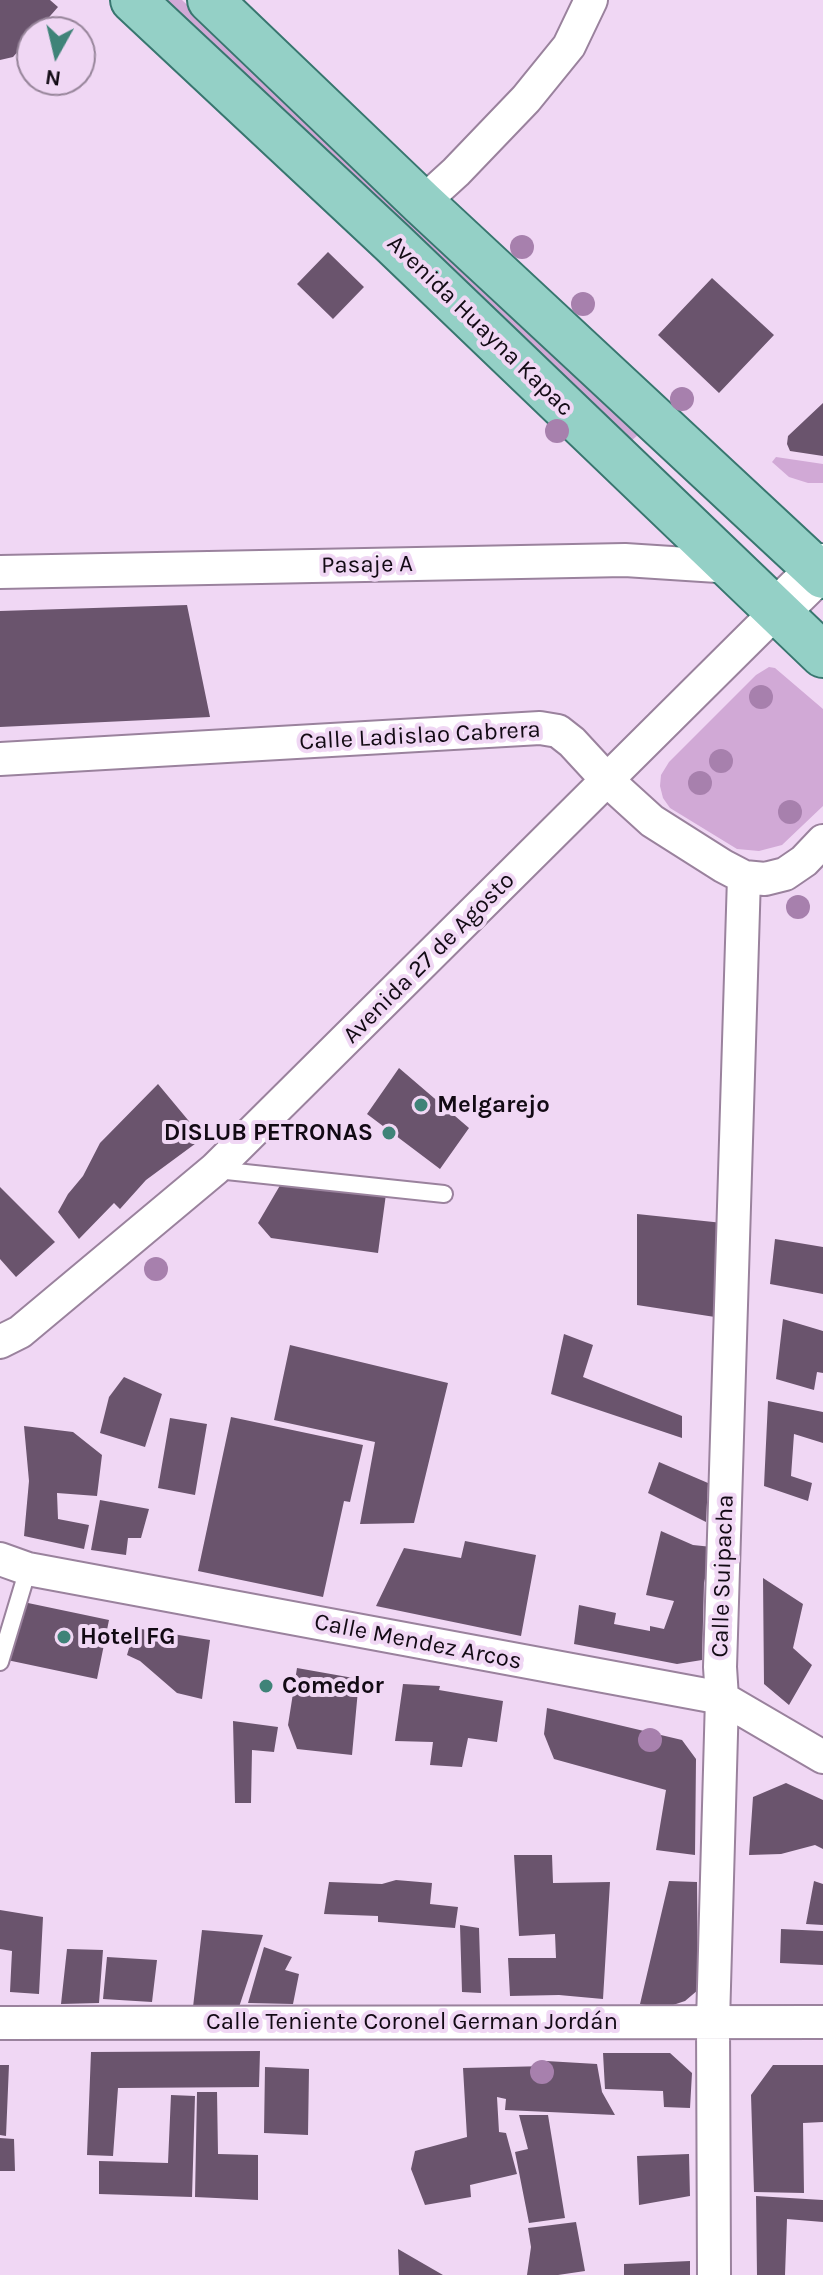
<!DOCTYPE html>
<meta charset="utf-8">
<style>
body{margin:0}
#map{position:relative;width:823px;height:2275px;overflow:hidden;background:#f0d7f4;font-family:Karla,sans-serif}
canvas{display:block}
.north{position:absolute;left:16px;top:16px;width:80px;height:80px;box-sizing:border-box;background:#f0d7f4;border:2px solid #97859a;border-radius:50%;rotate:188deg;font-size:22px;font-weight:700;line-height:32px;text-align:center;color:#120a14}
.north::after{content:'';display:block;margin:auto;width:28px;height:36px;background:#3f8378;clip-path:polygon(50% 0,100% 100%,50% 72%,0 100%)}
</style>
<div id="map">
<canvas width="823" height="2275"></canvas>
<div class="north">N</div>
</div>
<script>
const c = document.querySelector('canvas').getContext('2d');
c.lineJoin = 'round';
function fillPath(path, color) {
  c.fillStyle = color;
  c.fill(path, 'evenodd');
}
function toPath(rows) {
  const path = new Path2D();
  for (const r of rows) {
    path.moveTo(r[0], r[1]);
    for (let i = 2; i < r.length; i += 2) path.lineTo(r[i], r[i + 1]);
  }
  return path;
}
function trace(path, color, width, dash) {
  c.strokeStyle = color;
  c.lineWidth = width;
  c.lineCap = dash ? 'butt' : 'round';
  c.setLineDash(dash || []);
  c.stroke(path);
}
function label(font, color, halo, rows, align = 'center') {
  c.font = font + ' Karla,sans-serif';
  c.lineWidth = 8;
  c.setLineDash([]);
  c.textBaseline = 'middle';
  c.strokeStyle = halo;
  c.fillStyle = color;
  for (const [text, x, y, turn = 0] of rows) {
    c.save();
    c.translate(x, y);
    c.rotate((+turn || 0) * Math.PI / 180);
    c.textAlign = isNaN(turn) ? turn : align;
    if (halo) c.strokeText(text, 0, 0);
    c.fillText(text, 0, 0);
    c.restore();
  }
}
fillPath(toPath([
 [163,0,182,0,639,434,630,442],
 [776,457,823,464,823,483,808,483,789,477,772,462],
 [769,667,775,668,823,709,823,806,782,845,759,851,737,849,670,808,663,798,660,786,661,775,669,762,756,675]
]), '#d1a9d6');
fillPath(toPath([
 [0,0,50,0,58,7,36,32,32,32,32,36,13,57,0,60],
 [328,252,364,287,333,319,297,284],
 [712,278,774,335,719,393,658,335],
 [823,403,823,456,790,451,787,444,788,436],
 [187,605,210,717,0,727,0,611],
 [399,1068,469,1128,440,1169,367,1114],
 [158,1084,203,1138,146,1180,120,1209,114,1203,79,1239,58,1212,68,1194,83,1176,100,1143],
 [282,1182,386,1194,378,1253,271,1238,258,1223],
 [0,1187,55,1242,16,1277,0,1259],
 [637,1214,723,1223,715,1317,637,1305],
 [775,1239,823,1247,823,1294,770,1284],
 [783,1319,823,1331,823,1373,817,1372,814,1390,776,1379],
 [564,1334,593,1345,583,1377,682,1416,682,1438,551,1394],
 [290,1345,448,1383,414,1523,360,1524,375,1442,274,1420],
 [124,1377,162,1394,145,1447,100,1433,109,1397],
 [768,1401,823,1412,823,1443,794,1434,791,1476,812,1483,808,1501,764,1486],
 [231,1417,363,1445,350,1502,344,1501,323,1597,198,1571],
 [170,1418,207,1424,195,1495,158,1488],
 [24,1426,73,1432,102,1455,97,1496,57,1493,58,1519,89,1525,84,1549,24,1536,29,1481],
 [659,1462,708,1483,706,1522,648,1493],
 [100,1500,149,1509,141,1538,128,1538,126,1555,91,1550],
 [661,1531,693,1545,712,1547,704,1583,702,1660,677,1664,574,1644,579,1605,616,1613,614,1624,650,1631,650,1626,664,1629,674,1601,646,1595],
 [465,1541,536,1555,521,1636,376,1606,404,1548,461,1558],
 [763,1578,803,1604,793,1648,812,1665,789,1705,764,1684],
 [28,1603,109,1620,97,1679,7,1660,17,1612],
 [135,1628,210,1640,202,1699,177,1693,140,1661,127,1655],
 [297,1668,359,1679,352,1755,297,1749,288,1725],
 [403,1684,440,1686,439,1690,503,1701,497,1742,468,1738,462,1767,430,1765,433,1742,395,1741],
 [547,1708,682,1740,696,1759,695,1855,656,1850,666,1790,554,1759,544,1734],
 [233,1721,278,1727,274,1752,252,1750,251,1803,235,1803],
 [786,1783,823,1800,823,1849,815,1845,781,1854,749,1855,753,1797],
 [514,1855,552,1855,553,1883,610,1882,603,1999,559,1995,510,1996,508,1958,556,1958,555,1934,519,1936],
 [396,1880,432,1883,430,1904,458,1907,455,1928,378,1922,378,1916,324,1914,329,1882,382,1884],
 [669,1881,697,1882,698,1990,685,2001,664,2008,640,2004],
 [814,1881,823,1884,823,1925,806,1924],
 [0,1910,43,1917,39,1994,10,1992,12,1951,0,1949],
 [460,1925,479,1928,481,1993,462,1992],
 [781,1929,823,1931,823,1965,780,1963],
 [202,1930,263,1935,239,2007,193,2007],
 [264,1947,292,1957,285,1970,299,1974,293,2004,248,2003],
 [67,1949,103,1950,99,2003,61,2004],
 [107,1957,157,1960,152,2002,103,1999],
 [260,2051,259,2087,118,2088,113,2156,87,2155,91,2052],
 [603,2053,670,2053,692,2073,690,2108,664,2107,663,2091,605,2089],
 [546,2061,597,2064,602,2092,615,2115,505,2110,506,2099,497,2097,499,2132,506,2133,517,2174,470,2185,471,2197,425,2205,411,2169,415,2151,467,2137,463,2068,547,2066],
 [0,2065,9,2065,6,2136,0,2135],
 [773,2065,823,2065,823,2122,803,2123,804,2193,754,2192,751,2095],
 [265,2067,309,2069,308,2135,264,2133],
 [197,2092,217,2092,218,2154,258,2155,258,2200,195,2197],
 [171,2095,195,2096,192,2197,99,2194,99,2161,168,2163],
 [519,2115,548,2115,565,2218,529,2223,515,2152,528,2149],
 [0,2138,14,2139,15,2171,0,2171],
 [689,2154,690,2196,639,2205,637,2156],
 [756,2196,823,2200,823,2222,787,2219,785,2275,757,2275],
 [576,2222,585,2271,558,2275,527,2275,531,2247,528,2228],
 [398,2249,443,2275,399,2275],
 [690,2261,690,2275,624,2275,624,2264]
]), '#6a546d');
const lane = toPath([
 [217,1170,444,1194],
 [0,1662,28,1569]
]);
const street = toPath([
 [422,203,456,172,526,99,569,46,591,0],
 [0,572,625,560,733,567],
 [0,759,540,728,558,731,572,742,608,781,652,821,723,866,744,877,765,879,785,874,804,861,823,841],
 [0,1342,20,1332,215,1169,778,610],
 [0,1559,28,1569,722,1698,823,1757],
 [0,2023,823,2022],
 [714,2275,713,2022,722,1698,720,1667,744,877]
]);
const secondary = toPath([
 [778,610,823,566]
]);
const primary = toPath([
 [133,0,392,242,823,655],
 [210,0,422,203,823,576]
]);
trace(lane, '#9a829d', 20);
trace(street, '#9a829d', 36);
trace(secondary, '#9a829d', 48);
trace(primary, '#38766f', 48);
trace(lane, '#fff', 16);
trace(street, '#fff', 32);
trace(secondary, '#fff', 44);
trace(primary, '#94d0c6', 44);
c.fillStyle = '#a780ad';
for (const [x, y] of [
 [522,247],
 [583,304],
 [682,399],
 [557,431],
 [761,697],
 [721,761],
 [700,783],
 [790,812],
 [798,907],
 [156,1269],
 [650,1740],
 [542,2072]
]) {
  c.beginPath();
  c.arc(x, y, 12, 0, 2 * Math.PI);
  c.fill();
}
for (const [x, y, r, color] of [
 [421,1105,8,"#3f8378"],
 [389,1133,8,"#3f8378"],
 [64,1637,8,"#3f8378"],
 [266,1686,8,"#3f8378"]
]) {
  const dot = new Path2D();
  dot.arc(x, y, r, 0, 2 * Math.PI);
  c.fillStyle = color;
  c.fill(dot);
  trace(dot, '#f0d7f4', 3);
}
label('24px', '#120a14', '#f0d7f4', [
 ["Avenida Huayna Kapac",480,326,44],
 ["Pasaje A",367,565,-1],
 ["Calle Ladislao Cabrera",420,736,-3],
 ["Avenida 27 de Agosto",429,958,-45],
 ["Calle Suipacha",723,1576,-88],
 ["Calle Mendez Arcos",418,1642,11],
 ["Calle Teniente Coronel German Jordán",412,2022]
]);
label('bold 24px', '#120a14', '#f0d7f4', [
 ["Melgarejo",437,1105],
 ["DISLUB PETRONAS",373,1133,"right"],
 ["Hotel FG",80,1637],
 ["Comedor",282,1686]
], 'left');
</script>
